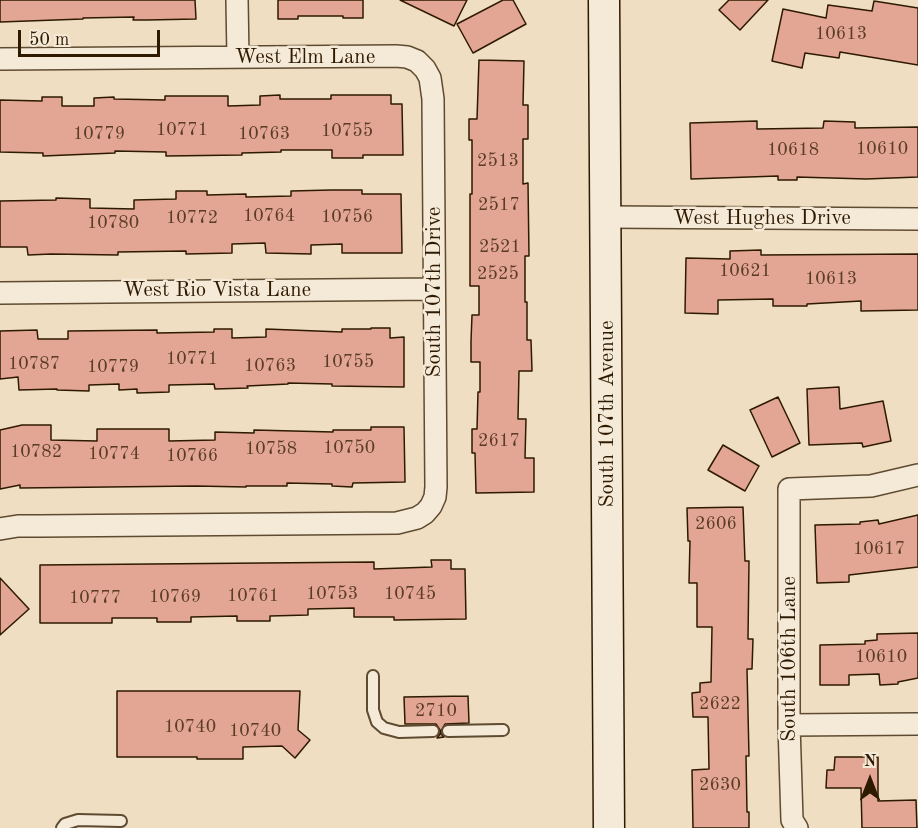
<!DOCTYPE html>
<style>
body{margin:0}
#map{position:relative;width:918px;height:828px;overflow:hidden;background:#efdec1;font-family:"Old Standard TT",serif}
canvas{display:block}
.north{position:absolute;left:840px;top:750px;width:60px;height:60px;-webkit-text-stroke:4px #f5ead7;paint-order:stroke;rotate:0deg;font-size:16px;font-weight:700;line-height:24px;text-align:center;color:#2e1a01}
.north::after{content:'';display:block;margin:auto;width:21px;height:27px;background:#2e1a01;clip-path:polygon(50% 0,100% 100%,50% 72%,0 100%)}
.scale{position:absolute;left:18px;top:30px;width:142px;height:27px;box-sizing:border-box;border:3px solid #2e1a01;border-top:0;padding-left:8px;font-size:18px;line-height:21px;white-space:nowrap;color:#2e1a01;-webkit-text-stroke:4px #f5ead7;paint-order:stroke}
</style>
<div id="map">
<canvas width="918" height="828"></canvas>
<div class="north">N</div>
<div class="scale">50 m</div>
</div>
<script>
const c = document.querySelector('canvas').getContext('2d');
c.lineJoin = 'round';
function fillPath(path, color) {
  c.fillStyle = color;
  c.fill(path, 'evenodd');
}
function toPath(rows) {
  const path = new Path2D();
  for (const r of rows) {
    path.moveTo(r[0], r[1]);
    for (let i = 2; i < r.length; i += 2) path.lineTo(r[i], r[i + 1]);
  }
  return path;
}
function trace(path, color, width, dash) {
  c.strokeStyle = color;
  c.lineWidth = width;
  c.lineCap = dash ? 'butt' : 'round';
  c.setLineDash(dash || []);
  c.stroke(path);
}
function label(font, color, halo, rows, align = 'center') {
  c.font = font + ' "Old Standard TT",serif';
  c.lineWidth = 5;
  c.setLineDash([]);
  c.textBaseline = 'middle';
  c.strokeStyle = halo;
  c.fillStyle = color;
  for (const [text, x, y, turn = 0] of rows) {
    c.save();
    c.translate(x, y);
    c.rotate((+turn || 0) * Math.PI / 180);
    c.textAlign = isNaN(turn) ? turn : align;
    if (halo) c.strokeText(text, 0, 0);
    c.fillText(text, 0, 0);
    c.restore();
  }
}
const building = toPath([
 [0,0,195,0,196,19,147,20,133,20,134,17,83,18,83,19,0,22,0,0],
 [278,0,363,0,363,18,343,18,343,16,298,16,298,19,278,19,278,0],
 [400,0,467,0,454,26,400,0],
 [503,0,513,0,526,24,473,53,457,24,503,0],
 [729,0,768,0,740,30,719,10,729,0],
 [874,1,918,8,918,65,840,52,839,58,805,53,802,68,772,61,783,9,826,18,828,5,872,11,874,1],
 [479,60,524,61,523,105,528,105,528,139,523,139,523,184,528,183,529,256,525,256,525,302,527,302,527,340,531,340,532,371,519,371,518,419,526,419,525,458,534,458,534,492,476,493,475,453,472,453,472,429,477,429,478,392,480,392,480,362,471,362,471,341,472,315,479,315,479,286,470,286,470,194,472,194,472,140,469,140,469,119,477,119,479,60],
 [280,95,280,99,331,99,331,95,391,95,391,104,402,104,403,155,363,155,363,158,332,158,332,150,281,150,281,152,242,153,242,155,166,156,166,152,115,151,115,153,43,156,43,153,0,152,0,100,42,101,42,97,62,97,62,106,94,106,94,98,114,97,114,99,165,100,165,96,228,96,228,106,260,105,260,96,280,95],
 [757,121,757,129,823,128,824,121,855,122,855,128,918,127,918,177,866,179,797,177,797,180,778,180,778,176,691,179,690,123,757,121],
 [331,190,362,190,362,194,401,194,402,253,342,253,342,244,311,245,311,254,266,253,265,243,232,244,232,253,186,254,186,251,118,252,118,255,51,254,28,255,27,247,0,247,0,201,56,200,56,198,90,199,90,208,134,209,134,200,176,199,176,191,207,191,207,195,246,194,246,197,291,196,291,191,331,190],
 [761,250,761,255,918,254,918,310,861,311,861,301,807,304,807,306,773,306,773,299,718,300,718,314,685,313,686,258,730,259,730,251,761,250],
 [371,328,390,328,390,338,404,337,404,387,332,386,332,384,288,383,288,384,247,386,248,388,215,389,214,384,169,385,169,392,137,393,137,389,119,390,119,384,89,385,89,391,57,390,57,389,19,390,18,377,0,379,0,331,37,330,38,339,68,339,68,331,157,330,157,333,214,332,214,329,232,329,232,338,266,337,266,329,342,332,342,329,371,329,371,328],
 [839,387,840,409,883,401,891,441,863,447,862,443,809,445,807,389,839,387],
 [778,397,800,443,772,457,750,410,778,397],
 [22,425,51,425,51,440,97,441,97,429,169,429,169,441,215,440,215,432,254,433,254,430,333,432,333,430,371,430,371,427,404,427,405,482,353,483,352,487,332,486,332,484,287,483,287,486,246,486,246,487,196,486,20,488,20,485,0,489,0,430,22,425],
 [723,445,759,466,745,491,708,470,723,445],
 [743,507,745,561,749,561,748,639,753,639,752,669,747,669,749,756,746,756,747,812,749,812,749,828,693,828,692,770,709,769,708,717,693,717,692,693,700,692,700,683,711,682,712,627,697,627,697,583,689,583,690,541,688,541,687,508,743,507],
 [918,515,918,567,849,575,849,582,817,583,815,525,860,524,860,522,878,520,879,524,918,515],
 [431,560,451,560,451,569,465,569,466,619,394,620,394,617,354,617,354,608,308,609,308,615,270,616,270,621,237,621,237,616,191,617,191,622,157,622,157,618,112,618,112,623,40,623,40,565,374,562,374,569,432,567,431,560],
 [0,578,29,609,0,635,0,578],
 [918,633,918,678,898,682,898,684,880,685,879,674,849,675,849,685,820,685,820,645,865,644,865,641,877,640,877,634,918,633],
 [117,691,300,691,298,730,310,740,295,758,282,746,243,747,243,759,197,759,197,757,117,757,117,691],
 [468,696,469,723,445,724,441,731,441,734,444,737,437,738,440,734,440,730,436,724,405,724,404,697,468,696],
 [835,757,878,757,878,801,916,800,917,828,862,828,861,788,826,788,827,770,834,770,835,757]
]);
fillPath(building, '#e3a695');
trace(building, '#2e1a01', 1.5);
const service = toPath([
 [373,676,373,710,377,722,384,728,399,732,433,731],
 [448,731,503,730],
 [62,828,65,824,78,820,121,821]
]);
const minor = toPath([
 [237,0,238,57],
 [0,59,396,56,407,57,417,61,425,69,430,78,433,99,436,487,435,497,431,506,425,513,417,518,397,523,40,526,18,526,0,529],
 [606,217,918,219],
 [0,293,434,289],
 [789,725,918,724],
 [797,828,792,820,789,725,789,489,871,486,918,475]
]);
const secondary = toPath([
 [604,0,609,828]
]);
trace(service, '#5e4b31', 14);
trace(minor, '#5e4b31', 24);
trace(secondary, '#2e1a01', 33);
trace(service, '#f5ead7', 10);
trace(minor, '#f5ead7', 21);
trace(secondary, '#f5ead7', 30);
label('18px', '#5b3d26', null, [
 ["10613",841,34],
 ["10771",182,130],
 ["10755",347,131],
 ["10779",99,134],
 ["10763",264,134],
 ["10610",882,149],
 ["10618",793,150],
 ["2513",498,161],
 ["2517",499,205],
 ["10764",269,216],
 ["10756",347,217],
 ["10772",192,218],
 ["10780",113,223],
 ["2521",500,247],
 ["10621",745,271],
 ["2525",498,274],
 ["10613",831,279],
 ["10771",192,359],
 ["10755",348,362],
 ["10787",34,364],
 ["10763",270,366],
 ["10779",113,367],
 ["2617",499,441],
 ["10750",349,448],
 ["10758",271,449],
 ["10782",36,452],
 ["10774",114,454],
 ["10766",192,456],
 ["2606",716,524],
 ["10617",879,549],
 ["10753",332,594],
 ["10745",410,594],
 ["10761",253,596],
 ["10769",175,597],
 ["10777",95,598],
 ["10610",881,657],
 ["2622",720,704],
 ["2710",436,711],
 ["10740",190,727],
 ["10740",255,731],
 ["2630",720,785]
]);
label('21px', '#2e1a01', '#f5ead7', [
 ["West Elm Lane",305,57],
 ["West Hughes Drive",762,218],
 ["West Rio Vista Lane",217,290],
 ["South 107th Drive",434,292,-90],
 ["South 107th Avenue",607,414,-90],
 ["South 106th Lane",789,659,-90]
]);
</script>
